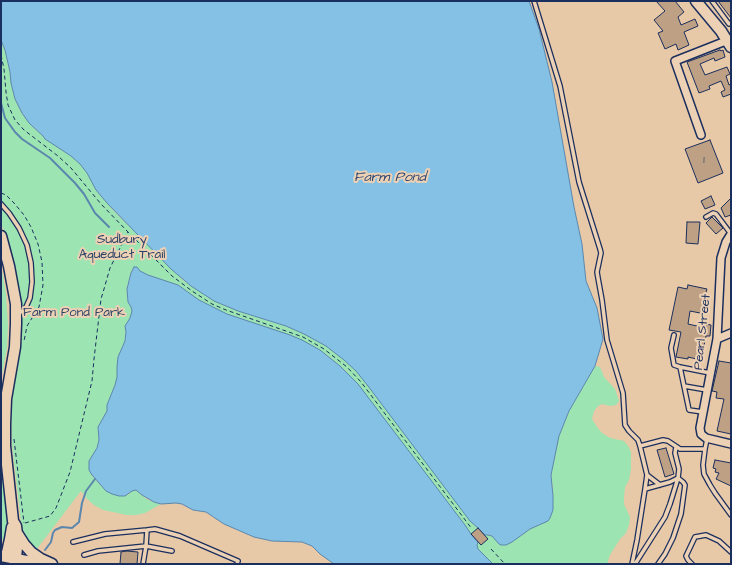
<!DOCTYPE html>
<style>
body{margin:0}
#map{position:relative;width:732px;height:565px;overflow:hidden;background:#e7c8a7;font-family:"Architects Daughter",sans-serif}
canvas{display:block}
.frame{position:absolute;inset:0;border:2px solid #1b2f5e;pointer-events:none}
</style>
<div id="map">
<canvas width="732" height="565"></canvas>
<div class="frame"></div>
</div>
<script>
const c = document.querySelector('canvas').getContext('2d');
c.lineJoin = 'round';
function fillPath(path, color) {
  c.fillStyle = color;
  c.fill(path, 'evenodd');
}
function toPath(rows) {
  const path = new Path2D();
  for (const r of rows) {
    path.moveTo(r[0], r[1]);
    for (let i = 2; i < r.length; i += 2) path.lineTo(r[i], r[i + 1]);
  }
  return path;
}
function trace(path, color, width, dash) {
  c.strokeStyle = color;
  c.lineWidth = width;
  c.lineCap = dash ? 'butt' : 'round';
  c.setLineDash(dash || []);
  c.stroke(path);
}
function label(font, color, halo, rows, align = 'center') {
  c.font = font + ' "Architects Daughter",sans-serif';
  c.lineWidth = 4;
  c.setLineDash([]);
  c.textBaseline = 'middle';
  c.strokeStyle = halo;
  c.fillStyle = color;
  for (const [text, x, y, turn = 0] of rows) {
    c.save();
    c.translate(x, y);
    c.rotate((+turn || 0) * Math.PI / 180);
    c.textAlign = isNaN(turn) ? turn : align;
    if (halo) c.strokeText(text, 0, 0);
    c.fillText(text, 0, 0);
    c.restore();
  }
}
fillPath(toPath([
 [1,40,5,50,10,72,11,83,15,99,17,104,25,118,33,127,43,136,45,139,71,156,80,164,87,173,96,190,113,210,184,281,214,301,238,311,286,326,304,334,326,346,344,360,356,371,368,386,470,521,478,528,485,535,490,535,493,537,521,536,530,529,548,521,553,510,553,489,551,475,559,436,569,411,595,366,600,367,604,377,615,389,619,401,616,405,610,406,602,404,598,406,594,411,592,419,597,427,602,433,610,438,624,441,628,446,631,452,631,469,629,480,625,487,624,498,624,504,630,517,629,525,626,533,620,539,610,555,608,561,608,564,493,564,478,549,477,545,478,542,471,534,465,525,346,371,340,366,327,355,252,323,221,312,199,300,178,285,148,275,143,273,135,267,134,267,131,272,127,289,128,302,131,307,132,311,130,318,125,326,126,332,125,341,118,357,117,367,117,377,115,385,107,405,107,411,98,427,99,440,97,448,89,461,92,476,106,491,128,495,132,491,136,490,138,491,139,493,148,500,161,504,145,513,136,515,127,515,103,510,94,505,86,498,81,491,36,550,25,537,21,522,12,445,11,412,14,387,21,348,22,321,19,292,14,265,6,237,1,223],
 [1,264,6,294,8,325,7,348,1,380],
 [1,471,8,523,6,534,4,538,1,541]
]), '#9ce4b2');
const water = toPath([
 [1,1,529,1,539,29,552,82,574,207,582,244,586,281,597,308,603,339,595,366,569,411,559,436,551,475,553,496,553,510,550,518,548,521,530,529,512,542,506,545,501,545,499,544,492,536,488,535,485,535,478,528,470,521,368,386,356,371,344,360,326,346,304,334,286,326,238,311,214,301,191,286,171,269,107,203,96,190,87,173,80,164,71,156,45,139,43,136,29,123,22,113,15,99,11,83,10,72,5,50,1,40,1,1],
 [134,267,137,267,140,271,148,275,178,285,199,300,227,314,290,335,302,340,320,350,340,366,358,384,465,525,471,534,478,542,477,545,478,549,493,564,334,564,320,554,312,546,302,542,272,541,254,537,224,524,206,512,193,510,182,504,176,503,161,504,154,502,142,495,136,490,132,491,125,496,119,496,112,494,106,491,92,475,89,470,89,461,97,448,99,440,98,427,107,411,107,405,115,385,117,377,117,367,118,357,125,341,126,332,125,326,130,318,132,311,131,307,128,302,127,289,131,273,134,267]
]);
fillPath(water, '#85c1e4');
trace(water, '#5b87ae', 1);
trace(toPath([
 [1,103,5,118,15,132,22,139,50,158,75,183,84,194,95,213,109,227],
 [45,550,51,542,53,533,55,530,62,527,72,528,79,522,82,503,86,491,95,479]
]), '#5b87ae', 2);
const building = toPath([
 [656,1,675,1,684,12,678,17,681,25,695,19,698,26,684,32,689,45,678,50,676,44,665,49,658,33,663,31,654,20,665,11,656,1],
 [718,1,731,1,731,18,718,1],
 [720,50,721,51,723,50,725,57,715,61,714,58,700,64,705,75,727,67,730,74,726,76,729,85,731,84,731,94,723,97,721,92,725,90,721,81,709,86,710,89,699,93,687,62,720,50],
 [710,140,723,173,698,183,685,149,710,140],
 [711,196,715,205,705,209,701,201,711,196],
 [731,198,731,215,725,217,721,208,731,198],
 [712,217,723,228,716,234,706,223,712,217],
 [687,222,700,222,698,244,686,243,687,222],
 [688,285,707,289,705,296,709,297,705,314,690,311,688,324,706,328,706,324,711,325,710,336,706,336,701,360,688,357,688,359,676,357,681,332,669,330,678,287,687,289,688,285],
 [719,361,731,363,731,434,717,431,724,399,716,398,717,392,712,391,719,361],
 [666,448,674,474,665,477,657,450,666,448],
 [715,460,731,463,731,486,716,479,719,473,715,472,716,469,713,468,715,460],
 [478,528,488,539,481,545,471,534,478,528],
 [126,551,138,552,137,564,120,564,121,552,126,551]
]);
fillPath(building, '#bea084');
trace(building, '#1b2f5e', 1);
const lane = toPath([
 [534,1,560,86,579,182,600,249,601,253,597,272,598,278,602,300,607,340,623,393,625,425,629,431,638,440,640,446],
 [712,1,729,24,731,23],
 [1,204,9,213,19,228,27,245,31,263,32,282,30,298,26,307,24,310,17,314],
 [706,217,713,213,716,214,731,234],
 [674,335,671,348,674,365,680,367,710,373],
 [680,367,689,410,703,412],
 [684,386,707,390],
 [676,447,675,453,679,469,678,478,670,482,645,489,647,475,640,446,663,440,668,441,680,449,705,449,707,439],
 [705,449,703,465,704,474,710,485,715,493,731,515],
 [647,475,660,485],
 [147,530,155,529,180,536,238,561,237,564],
 [73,542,105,534,147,530,146,546,172,551],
 [84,555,98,551,146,546,143,564],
 [632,564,637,540,645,489],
 [635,564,665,517,670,504,678,478,683,482,685,485,681,514,673,538,665,554,658,564],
 [692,564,688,560,686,556,695,537,706,535,719,541,731,552]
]);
const street = toPath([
 [701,135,675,61,731,39],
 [731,234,726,242,721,258,717,339,700,428,701,434,706,438,731,444],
 [717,339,731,333]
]);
const secondary = toPath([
 [696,1,721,31,731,47],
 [1,236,9,266,16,304,16,324,15,347,6,399,5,424,5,446,13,521,16,526,17,534,17,547,16,559],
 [17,533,24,544,31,552,41,559,52,564],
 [1,556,42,564],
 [6,557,10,539,12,527]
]);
trace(lane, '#1b2f5e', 6);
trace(street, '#1b2f5e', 10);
trace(secondary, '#1b2f5e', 13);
trace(toPath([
 [1,55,4,69,6,92,8,105,15,120,24,130,58,156,71,168,101,204,128,232,172,276,192,291,212,304,226,310,303,337,324,349,347,367,361,382,472,529],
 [1,193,6,195,14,203,24,215,31,227,38,244,42,262,43,285,39,307,27,326,24,341],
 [14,439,24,523],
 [25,523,50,516,56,508,70,472,92,381,94,359,101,299,104,289,110,268,128,232],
 [491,549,505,564]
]), '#1b2f5e', 1, [4, 3]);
trace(lane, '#edd1b4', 3.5);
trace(street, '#edd1b4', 7);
trace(secondary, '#edd1b4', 10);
label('11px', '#444b68', null, [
 ["1",704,161]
]);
label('13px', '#284166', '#edd1b4', [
 ["Sudbury",122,240],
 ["Aqueduct Trail",122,255],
 ["Farm Pond Park",74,313]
]);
label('13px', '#1b2f5e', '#edd1b4', [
 ["Pearl Street",703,332,-84]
]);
label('italic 14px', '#2b4572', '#edd1b4', [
 ["Farm Pond",390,178]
]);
</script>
